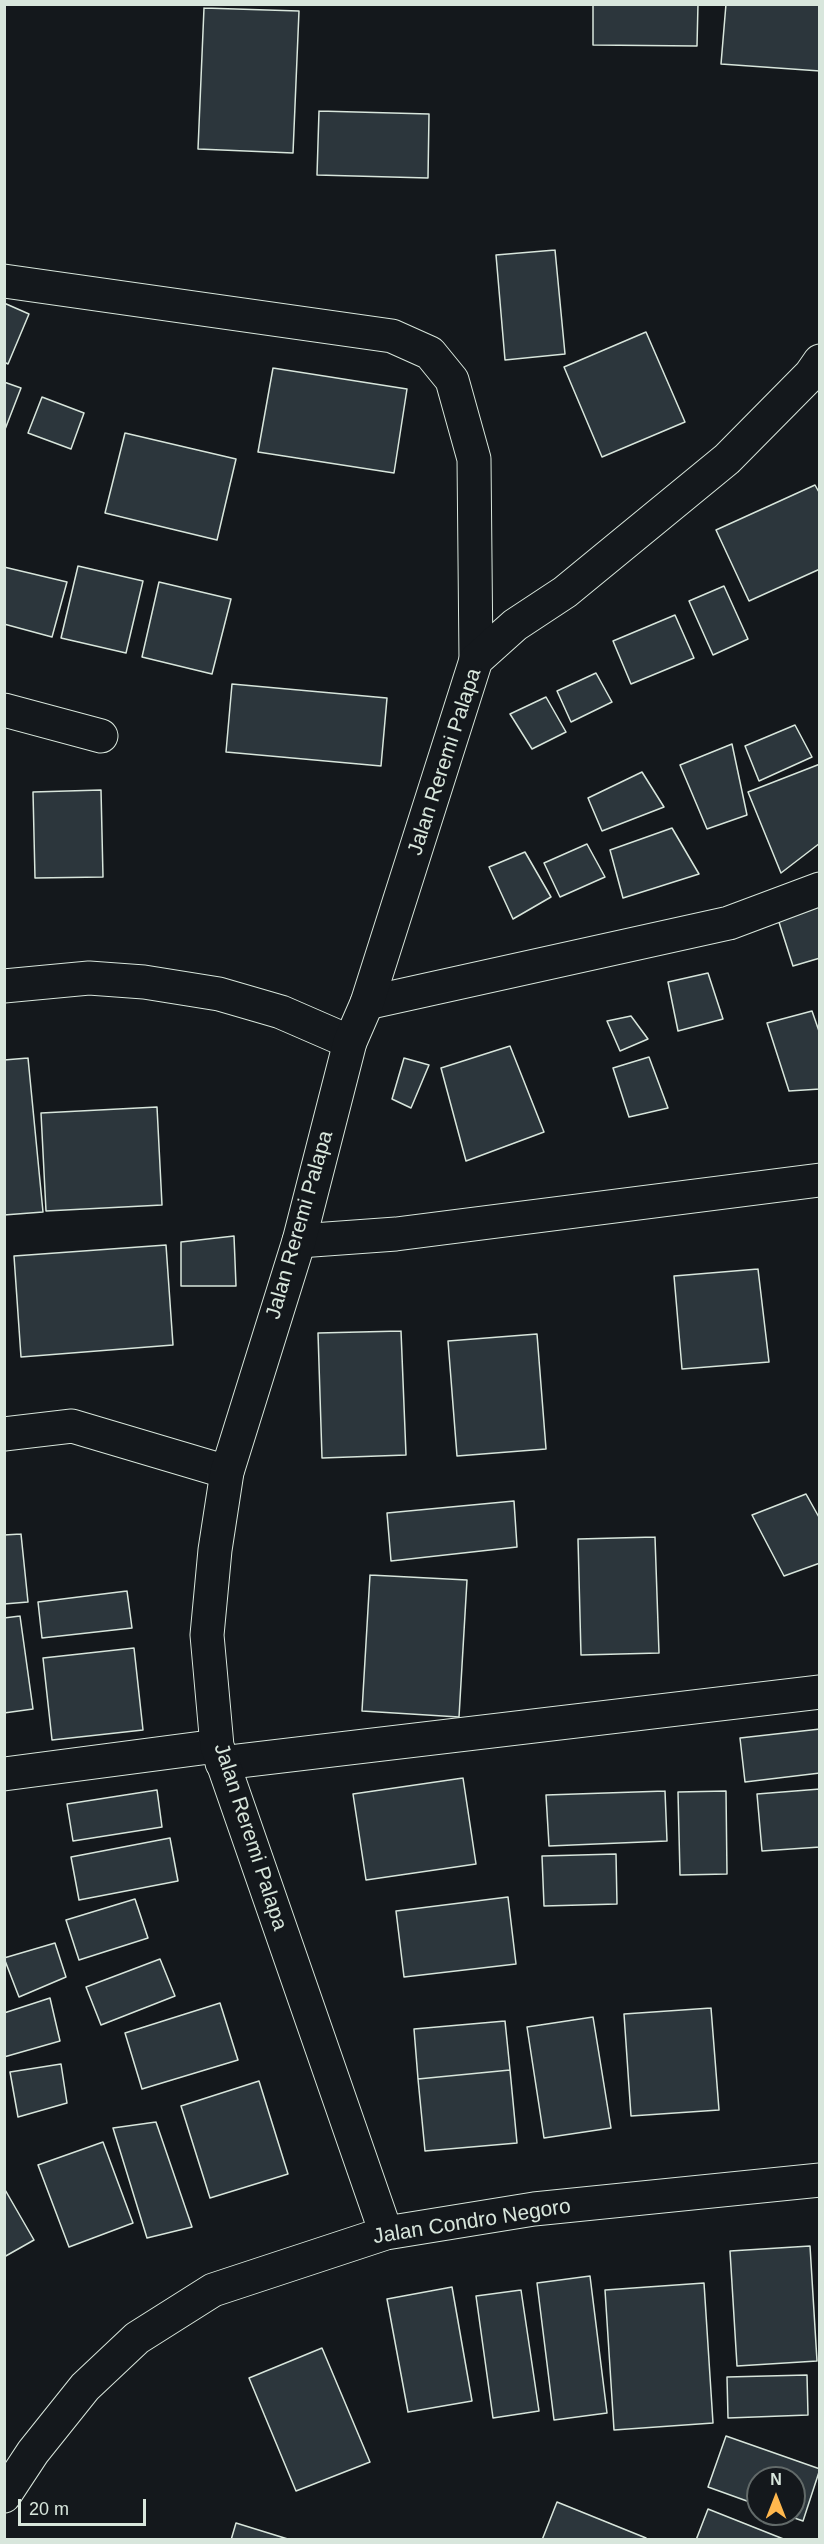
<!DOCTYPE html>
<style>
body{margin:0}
#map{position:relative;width:824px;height:2544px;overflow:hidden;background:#14181c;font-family:Arial,sans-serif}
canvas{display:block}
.frame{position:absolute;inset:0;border:6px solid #d8e6dc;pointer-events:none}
.north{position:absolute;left:746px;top:2466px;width:60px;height:60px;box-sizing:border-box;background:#14181c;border:2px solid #626a69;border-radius:50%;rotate:0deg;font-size:16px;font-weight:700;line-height:24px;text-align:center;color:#d8e6dc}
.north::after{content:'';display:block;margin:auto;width:21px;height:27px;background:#ffb74d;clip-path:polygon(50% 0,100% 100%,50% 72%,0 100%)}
.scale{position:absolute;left:18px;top:2499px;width:128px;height:27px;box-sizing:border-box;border:3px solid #d8e6dc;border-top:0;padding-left:8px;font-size:18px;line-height:21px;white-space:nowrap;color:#d8e6dc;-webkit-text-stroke:4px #14181c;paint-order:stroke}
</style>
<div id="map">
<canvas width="824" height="2544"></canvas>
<div class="frame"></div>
<div class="north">N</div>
<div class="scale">20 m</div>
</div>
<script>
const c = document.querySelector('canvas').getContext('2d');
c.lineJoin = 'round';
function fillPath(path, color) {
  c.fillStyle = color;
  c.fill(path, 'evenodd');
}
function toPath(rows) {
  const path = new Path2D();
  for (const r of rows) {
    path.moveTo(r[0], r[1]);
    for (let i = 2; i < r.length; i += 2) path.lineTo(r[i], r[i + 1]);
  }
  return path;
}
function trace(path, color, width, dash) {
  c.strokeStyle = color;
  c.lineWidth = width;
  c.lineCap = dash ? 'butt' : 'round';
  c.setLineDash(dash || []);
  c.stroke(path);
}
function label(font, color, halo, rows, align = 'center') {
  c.font = font + ' Arial,sans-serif';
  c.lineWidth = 4.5;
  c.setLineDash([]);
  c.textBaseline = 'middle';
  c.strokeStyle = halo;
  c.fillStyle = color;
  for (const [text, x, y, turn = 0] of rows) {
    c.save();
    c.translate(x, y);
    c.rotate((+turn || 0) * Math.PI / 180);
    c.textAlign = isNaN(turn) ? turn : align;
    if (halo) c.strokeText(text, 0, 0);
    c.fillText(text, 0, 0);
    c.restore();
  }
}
const building = toPath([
 [593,4,698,4,697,46,593,45,593,4],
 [726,4,820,4,820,71,721,64,726,4],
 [204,8,299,11,293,153,198,149,204,8],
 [319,111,429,114,428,178,317,175,319,111],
 [555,250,565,354,505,360,496,255,555,250],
 [4,303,29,314,8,364,4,362,4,303],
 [646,332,685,422,602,457,564,367,646,332],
 [273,368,407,389,394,473,258,452,273,368],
 [4,382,21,388,4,432,4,382],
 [42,397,84,413,71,449,28,433,42,397],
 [125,433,236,459,217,540,105,513,125,433],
 [815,485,820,494,820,569,749,601,716,530,815,485],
 [78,566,143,581,126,653,61,638,78,566],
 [4,567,67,582,52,637,4,624,4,567],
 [159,582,231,599,212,674,142,657,159,582],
 [724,586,748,639,713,655,689,601,724,586],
 [675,615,694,658,631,684,613,641,675,615],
 [596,673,612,702,571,722,557,691,596,673],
 [232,684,387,698,381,766,226,752,232,684],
 [546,697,566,732,532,749,510,714,546,697],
 [795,725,812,757,759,781,745,746,795,725],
 [732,744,747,815,707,829,680,765,732,744],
 [820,764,820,843,781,873,748,792,820,764],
 [642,772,664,807,602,831,588,798,642,772],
 [101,790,103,877,35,878,33,792,101,790],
 [672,828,699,874,623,898,610,850,672,828],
 [587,844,605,877,560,897,544,863,587,844],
 [525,852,551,897,513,919,489,867,525,852],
 [820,902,820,958,793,966,777,916,820,902],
 [708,973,723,1019,678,1031,668,982,708,973],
 [812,1011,820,1034,820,1089,789,1091,767,1023,812,1011],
 [631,1016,648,1039,620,1051,607,1021,631,1016],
 [510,1046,544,1132,466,1161,441,1068,510,1046],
 [649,1057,668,1108,629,1117,613,1068,649,1057],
 [28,1058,43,1212,4,1215,4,1060,28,1058],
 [404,1058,429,1065,411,1108,392,1099,404,1058],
 [157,1107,162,1205,46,1211,41,1113,157,1107],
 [234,1236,236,1286,181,1286,181,1242,234,1236],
 [166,1245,173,1345,21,1357,14,1256,166,1245],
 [758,1269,769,1362,682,1369,674,1276,758,1269],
 [401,1331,406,1455,322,1458,318,1333,401,1331],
 [537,1334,546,1449,457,1456,448,1341,537,1334],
 [806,1494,820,1519,820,1563,784,1576,752,1515,806,1494],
 [514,1501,517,1547,391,1561,387,1513,514,1501],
 [21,1534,28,1602,4,1604,4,1535,21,1534],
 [655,1537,659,1653,581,1655,578,1539,655,1537],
 [370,1575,467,1580,459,1717,362,1711,370,1575],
 [127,1591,132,1628,42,1638,38,1602,127,1591],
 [20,1616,33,1709,4,1713,4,1618,20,1616],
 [134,1648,143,1730,52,1740,43,1658,134,1648],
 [820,1729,820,1773,745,1782,740,1738,820,1729],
 [463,1778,476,1864,366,1880,353,1794,463,1778],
 [820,1789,820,1847,762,1851,757,1794,820,1789],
 [157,1790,162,1827,73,1841,67,1804,157,1790],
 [665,1791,667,1841,549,1846,546,1795,665,1791],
 [726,1791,727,1874,680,1875,678,1792,726,1791],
 [170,1838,178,1881,79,1900,71,1857,170,1838],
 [616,1854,617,1904,544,1906,542,1856,616,1854],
 [508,1897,516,1964,404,1977,396,1911,508,1897],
 [135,1899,148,1938,79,1960,66,1920,135,1899],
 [55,1943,66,1977,19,1997,4,1958,55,1943],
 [160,1959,175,1996,101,2025,86,1987,160,1959],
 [50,1998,60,2041,4,2057,4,2013,50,1998],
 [220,2003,238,2060,142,2089,125,2033,220,2003],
 [711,2008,719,2110,631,2116,624,2014,711,2008],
 [593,2017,611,2128,544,2138,527,2027,593,2017],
 [505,2021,510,2070,418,2079,414,2029,505,2021],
 [61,2064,67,2103,18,2117,10,2072,61,2064],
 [510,2070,517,2143,425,2151,418,2079,510,2070],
 [259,2081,288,2174,210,2198,181,2106,259,2081],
 [156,2122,192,2227,147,2238,113,2128,156,2122],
 [103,2142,133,2223,69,2247,38,2165,103,2142],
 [4,2188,34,2240,4,2257,4,2188],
 [810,2246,817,2361,737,2366,730,2251,810,2246],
 [590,2276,607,2413,554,2420,537,2283,590,2276],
 [704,2283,713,2423,614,2430,605,2290,704,2283],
 [452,2287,472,2401,408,2412,387,2299,452,2287],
 [521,2290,539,2411,493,2418,476,2296,521,2290],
 [322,2348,370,2462,296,2491,249,2378,322,2348],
 [807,2375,808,2415,728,2418,727,2377,807,2375],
 [726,2436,820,2469,803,2521,783,2514,794,2514,794,2478,758,2478,758,2505,708,2487,726,2436],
 [557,2502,646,2538,646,2540,542,2540,557,2502],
 [708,2509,786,2540,696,2540,708,2509],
 [236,2523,291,2540,231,2540,236,2523]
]);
fillPath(building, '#2c363c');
trace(building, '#d8e6dc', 1.5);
const street = toPath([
 [4,281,392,336,430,353,452,380,474,459,476,660],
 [4,710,101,736],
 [4,986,89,978,144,982,219,994,281,1012,350,1042],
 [367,1003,729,923,820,889],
 [299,1241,396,1234,820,1180],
 [4,1434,72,1426,227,1472],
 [222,1763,820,1692],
 [4,1774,217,1746]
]);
const secondary = toPath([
 [386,2233,217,1746,207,1635,215,1550,227,1472,299,1241,350,1042,367,1003,476,660,515,625,565,592,727,459,811,374,820,361],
 [4,2496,33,2452,85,2387,137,2338,213,2290,386,2233,534,2209,820,2180]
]);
trace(street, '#d8e6dc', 35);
trace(secondary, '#d8e6dc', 35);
trace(street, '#14181c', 33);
trace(secondary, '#14181c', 33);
label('21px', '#d8e6dc', '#14181c', [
 ["Jalan Reremi Palapa",445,762,-72],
 ["Jalan Reremi Palapa",300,1225,-74],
 ["Jalan Reremi Palapa",250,1837,72],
 ["Jalan Condro Negoro",472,2222,-9]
]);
</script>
